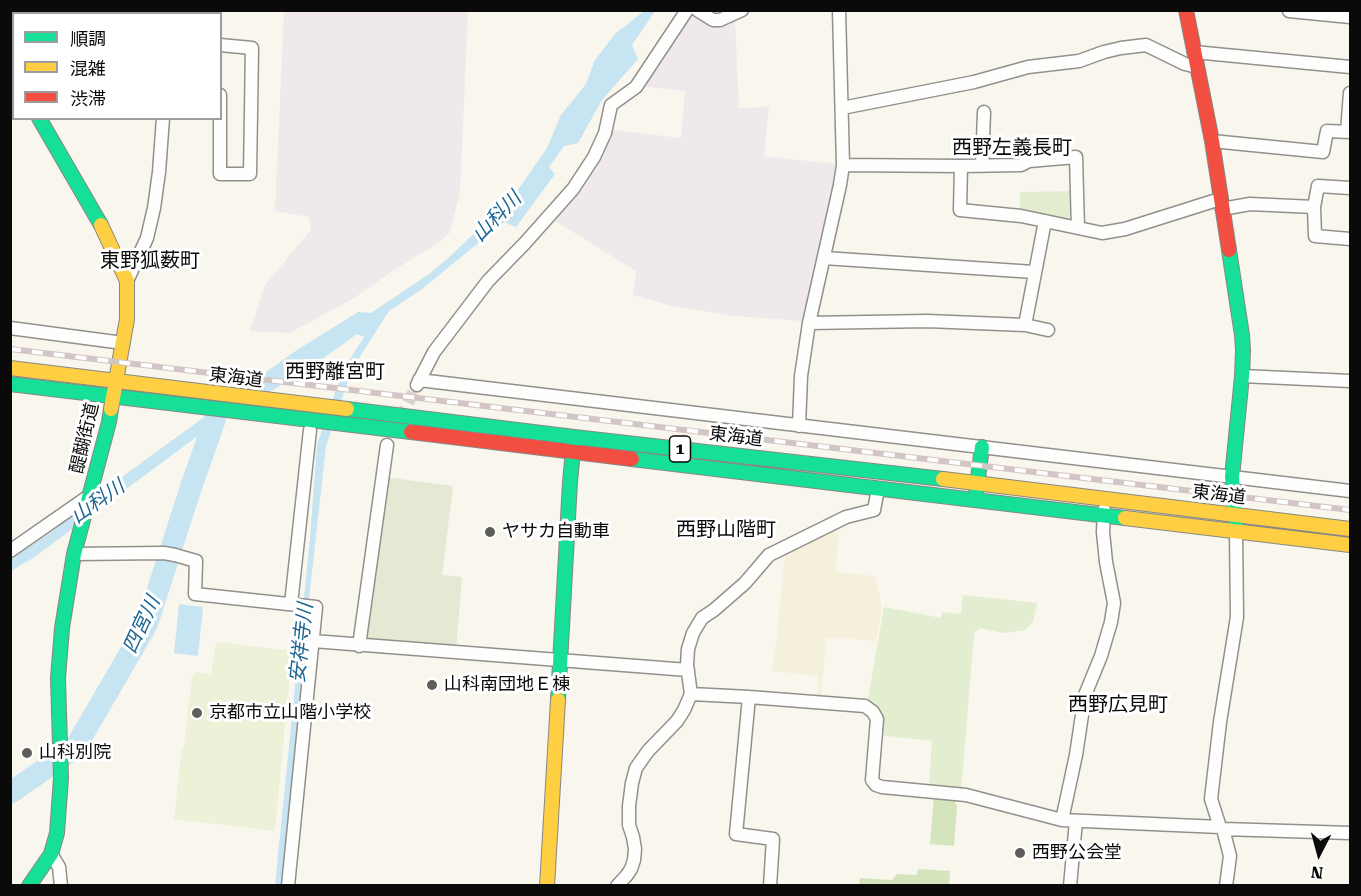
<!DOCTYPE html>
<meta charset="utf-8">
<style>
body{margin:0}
#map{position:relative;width:1361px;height:896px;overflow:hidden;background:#f9f6ee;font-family:"Roboto Serif","Noto Sans JP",serif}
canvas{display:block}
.frame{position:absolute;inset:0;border:12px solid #0a0a0a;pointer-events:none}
.legend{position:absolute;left:12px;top:12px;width:210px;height:108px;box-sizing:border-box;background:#fff;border:2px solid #9d9d9d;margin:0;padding:8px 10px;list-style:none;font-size:18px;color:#0a0a0a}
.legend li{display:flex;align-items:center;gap:12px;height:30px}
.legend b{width:30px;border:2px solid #9d9d9d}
.north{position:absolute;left:1289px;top:824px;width:60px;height:60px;-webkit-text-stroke:4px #fff;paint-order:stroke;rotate:186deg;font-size:16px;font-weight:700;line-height:24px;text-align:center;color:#0a0a0a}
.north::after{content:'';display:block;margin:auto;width:21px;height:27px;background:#0a0a0a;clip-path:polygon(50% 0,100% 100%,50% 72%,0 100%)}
</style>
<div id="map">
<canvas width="1361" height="896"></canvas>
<div class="frame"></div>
<ul class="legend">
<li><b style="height:8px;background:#16e098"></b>順調</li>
<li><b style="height:8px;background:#ffcf43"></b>混雑</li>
<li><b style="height:8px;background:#f24e42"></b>渋滞</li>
</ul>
<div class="north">N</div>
</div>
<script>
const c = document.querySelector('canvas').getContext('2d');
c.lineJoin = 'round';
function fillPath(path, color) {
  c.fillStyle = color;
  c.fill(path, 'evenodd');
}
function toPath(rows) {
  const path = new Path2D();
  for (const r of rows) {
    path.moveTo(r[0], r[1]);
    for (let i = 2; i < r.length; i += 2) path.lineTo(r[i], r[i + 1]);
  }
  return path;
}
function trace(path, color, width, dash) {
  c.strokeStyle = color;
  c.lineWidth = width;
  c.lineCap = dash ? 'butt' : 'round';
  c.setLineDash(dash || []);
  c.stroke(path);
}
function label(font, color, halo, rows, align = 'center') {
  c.font = font + ' "Roboto Serif","Noto Sans JP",serif';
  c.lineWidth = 6;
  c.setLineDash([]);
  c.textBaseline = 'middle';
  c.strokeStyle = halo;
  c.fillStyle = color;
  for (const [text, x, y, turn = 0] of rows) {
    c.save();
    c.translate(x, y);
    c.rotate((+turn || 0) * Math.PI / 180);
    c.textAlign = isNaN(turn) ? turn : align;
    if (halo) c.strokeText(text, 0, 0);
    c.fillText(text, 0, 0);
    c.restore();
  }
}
fillPath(toPath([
 [284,11,468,11,460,193,449,234,437,244,394,270,354,298,290,333,250,331,265,285,311,230,309,217,275,211],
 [693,14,716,27,735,20,739,108,769,107,764,156,835,164,836,175,802,321,735,316,672,306,633,295,636,271,550,218,597,167,614,130,681,138,685,91,640,86]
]), '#efe9eb');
fillPath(toPath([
 [840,525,835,572,875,576,881,603,881,616,876,641,826,637,821,697,817,697,818,676,772,671,777,638,785,551]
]), '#f5f0db');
fillPath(toPath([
 [1073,191,1074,214,1067,221,1020,210,1020,192],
 [963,595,1037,603,1033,622,1025,630,1003,633,980,628,974,633,961,791,929,787,932,741,879,735,867,704,884,607,941,618,942,612,961,614]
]), '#e3edcf');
fillPath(toPath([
 [934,796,953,799,957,806,954,846,930,844],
 [918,869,950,871,949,885,859,885,860,878,892,880,897,874,917,875]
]), '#d4e4bd');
fillPath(toPath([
 [384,477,453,486,442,575,462,577,456,651,364,642]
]), '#e5e8d3');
fillPath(toPath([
 [216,642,292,651,275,831,174,819,182,747,184,747,192,677,194,677,195,672,211,674]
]), '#ecf1d8');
fillPath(toPath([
 [644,11,655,11,632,45,638,59,602,100,578,143,564,146,549,167,555,174,516,227,504,222,422,289,389,311,352,369,326,446,307,617,282,885,275,885,310,538,317,445,343,370,364,337,357,334,307,370,214,424,33,558,11,571,10,560,53,531,97,495,294,352,358,312,371,313,429,274,447,259,481,227,520,187,547,148,561,115,586,84,595,60,615,34],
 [179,604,203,607,198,656,174,653]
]), '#c6e4f1');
trace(toPath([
 [10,793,75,748,147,624,191,487,215,419]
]), '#c6e4f1', 22);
trace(toPath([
 [400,419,417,385]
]), '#d5d3cc', 12, [12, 6]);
const street = toPath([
 [697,10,713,20,720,20,742,10],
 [1289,11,1350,17],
 [119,14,120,10],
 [205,14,205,10],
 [220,45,252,48,250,174,220,174,220,95],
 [1194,52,1350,67],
 [10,94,14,94],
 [842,108,974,82,1028,67,1079,61,1104,52,1121,48,1146,45,1185,64,1197,67],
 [1347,132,1350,93],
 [1212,141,1323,152,1327,131,1350,132],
 [843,165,961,166],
 [982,166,984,112],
 [1314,207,1315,236,1350,239],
 [1222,209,1250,204,1314,207,1318,186,1350,188],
 [1078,228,1076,157,1029,161,1021,165,961,166,960,210,1021,216,1102,233,1125,229,1220,199],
 [824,258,1034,272],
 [127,281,147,238,154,208,159,172,163,118],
 [809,323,927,321,1025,325,1045,221],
 [1025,325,1048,330],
 [10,328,123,343],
 [1242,376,1350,381],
 [419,380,1350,491],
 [417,385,434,352,488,281,525,243,573,189,594,157,605,133,611,105,636,87,687,10],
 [799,426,801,376,809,323,840,185,843,165,839,10],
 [10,551,89,496],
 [74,554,164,553,175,555,196,561,195,594,316,607,288,886],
 [291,604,310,430],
 [313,641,688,670],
 [359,646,387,445],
 [691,694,749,697,865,706,873,712,877,719,872,780,876,785,882,787,966,795,1062,820,1220,827],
 [749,697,736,834,773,839,770,886],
 [1062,820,1076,755,1085,695,1101,656,1111,622,1114,603,1106,562,1103,532,1104,510],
 [1223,829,1350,833],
 [51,854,59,867,61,886],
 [617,886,627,875,631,869,634,860,635,849,633,837,629,825,629,806,632,783,636,768,648,751,677,721,684,710,691,694,687,665,688,649,693,633,702,618,714,610,745,583,769,555,846,517,874,510,878,489],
 [1070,886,1076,821],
 [1226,886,1230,856,1223,829,1220,827,1211,799,1220,722,1237,617,1236,532]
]);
const fast = toPath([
 [39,118,101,225],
 [1229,250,1242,335,1243,350,1242,376,1232,477,1236,526],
 [10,384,411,432],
 [347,409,574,437,943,479],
 [632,459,1125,518],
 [976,494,982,447],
 [558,700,570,482,574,440],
 [29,886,51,854,57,833,61,778,58,678,62,628,74,554,109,422,111,409]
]);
const slow = toPath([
 [10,57,14,64],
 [101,225,127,281,127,319,111,409],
 [10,368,347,409],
 [943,479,1350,529],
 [1125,518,1350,545],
 [547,886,558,700]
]);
const jam = toPath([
 [1186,10,1212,141,1229,250],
 [411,432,632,459]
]);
trace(street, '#92908d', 15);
trace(fast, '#888783', 16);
trace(slow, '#888783', 16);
trace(jam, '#888783', 16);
trace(street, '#fefefc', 12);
trace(fast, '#16e098', 14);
trace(slow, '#ffcf43', 14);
trace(jam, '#f24e42', 14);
const rail = toPath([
 [10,349,1350,510]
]);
trace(rail, '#d4c5c5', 6);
trace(rail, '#fff', 4, [11]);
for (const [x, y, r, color] of [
 [490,532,6,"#5e5d5a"],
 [432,685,6,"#5e5d5a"],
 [197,713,6,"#5e5d5a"],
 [27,753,6,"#5e5d5a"],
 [1020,853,6,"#5e5d5a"]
]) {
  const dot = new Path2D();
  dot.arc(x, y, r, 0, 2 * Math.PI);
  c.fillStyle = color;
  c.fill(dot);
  trace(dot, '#fff', 2);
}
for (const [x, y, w] of [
 [680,449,21]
]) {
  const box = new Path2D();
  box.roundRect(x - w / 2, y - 13, w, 26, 4.5);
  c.fillStyle = '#fff';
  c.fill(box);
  trace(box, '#0a0a0a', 1.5);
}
label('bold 16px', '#0a0a0a', null, [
 ["1",680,449]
]);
label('18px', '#0a0a0a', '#fff', [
 ["東海道",236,378,7],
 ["東海道",736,437,7],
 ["醍醐街道",85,438,-77],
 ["東海道",1219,495,7]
]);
label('18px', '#0a0a0a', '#fff', [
 ["ヤサカ自動車",502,532],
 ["山科南団地Ｅ棟",444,685],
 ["京都市立山階小学校",209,713],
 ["山科別院",39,753],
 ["西野公会堂",1032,853]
], 'left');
label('20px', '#0a0a0a', '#fff', [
 ["西野左義長町",1012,148],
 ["東野狐薮町",150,261],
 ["西野離宮町",335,372],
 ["西野山階町",726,530],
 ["西野広見町",1118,705]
]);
label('italic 20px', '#1c6693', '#fff', [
 ["山科川",497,217,-46],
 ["山科川",98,502,-35],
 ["四宮川",142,625,-65],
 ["安祥寺川",302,643,-84]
]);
</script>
